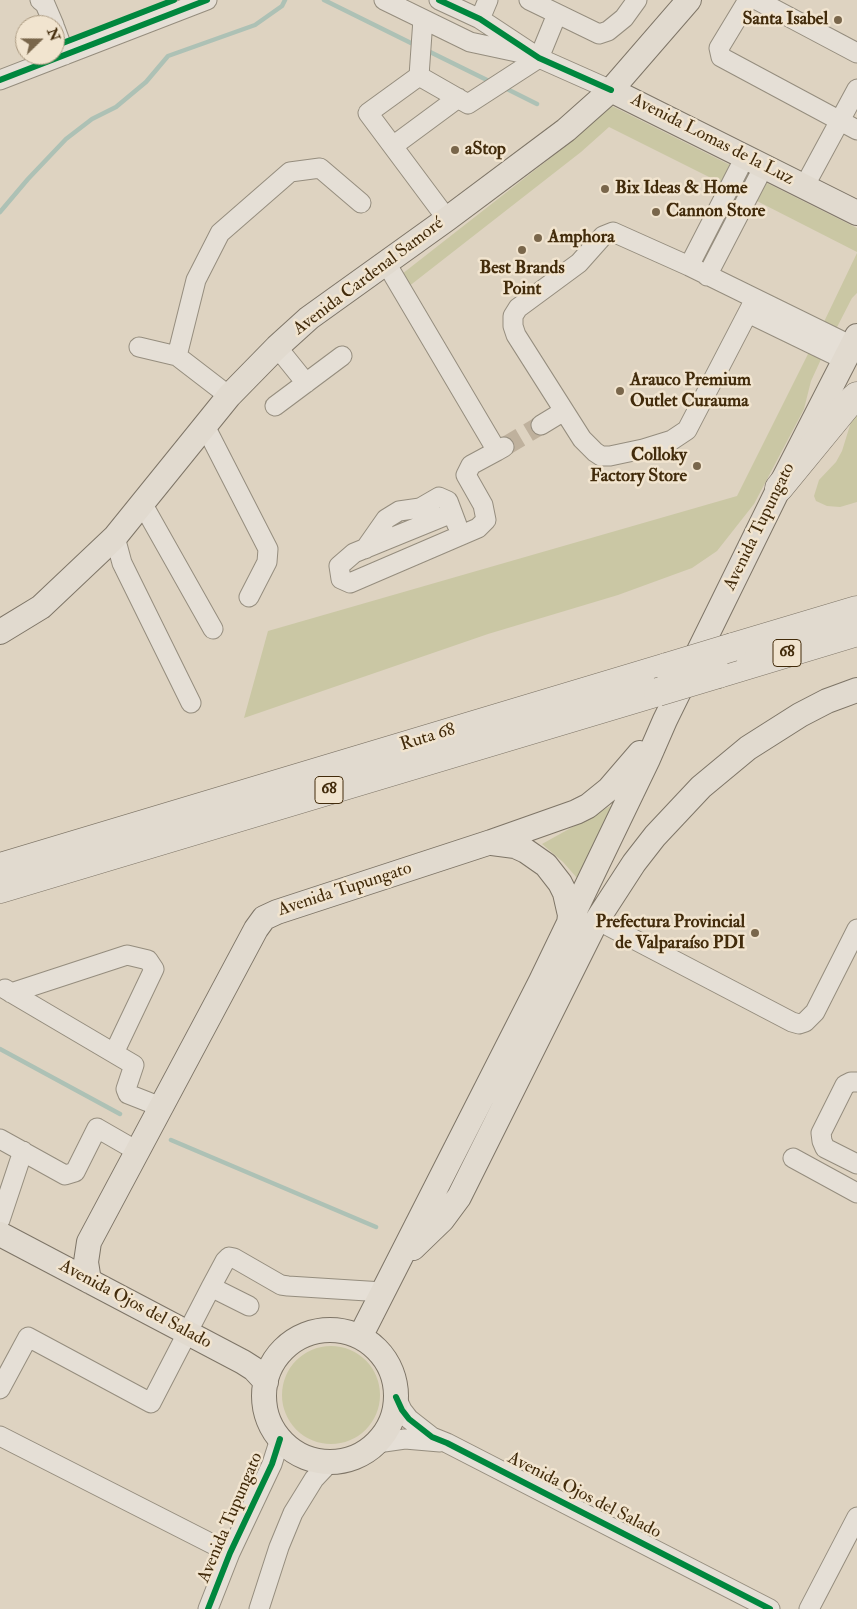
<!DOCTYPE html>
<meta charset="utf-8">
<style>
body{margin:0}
#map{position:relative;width:857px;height:1609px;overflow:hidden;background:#ded3c1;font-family:"IM FELL Double Pica",serif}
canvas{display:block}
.north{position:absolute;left:15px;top:15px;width:50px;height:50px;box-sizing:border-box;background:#f1e4cf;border:1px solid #ab9a81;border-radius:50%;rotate:68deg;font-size:14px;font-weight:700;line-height:20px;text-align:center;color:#422b0b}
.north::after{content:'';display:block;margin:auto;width:18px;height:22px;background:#79664b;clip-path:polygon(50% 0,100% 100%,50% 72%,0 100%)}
</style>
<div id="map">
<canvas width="857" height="1609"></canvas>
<div class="north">N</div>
</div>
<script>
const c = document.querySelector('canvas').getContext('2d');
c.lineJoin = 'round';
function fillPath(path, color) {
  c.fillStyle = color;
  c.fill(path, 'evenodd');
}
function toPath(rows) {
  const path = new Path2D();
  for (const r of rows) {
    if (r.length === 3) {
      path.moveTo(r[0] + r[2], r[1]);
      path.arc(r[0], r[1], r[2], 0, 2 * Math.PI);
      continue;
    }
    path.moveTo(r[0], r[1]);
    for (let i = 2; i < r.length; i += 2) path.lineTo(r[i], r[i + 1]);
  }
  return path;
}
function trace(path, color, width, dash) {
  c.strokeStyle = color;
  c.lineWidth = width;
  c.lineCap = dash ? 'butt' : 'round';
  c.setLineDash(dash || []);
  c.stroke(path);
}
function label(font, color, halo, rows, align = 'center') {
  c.font = font + ' "IM FELL Double Pica",serif';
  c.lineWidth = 5;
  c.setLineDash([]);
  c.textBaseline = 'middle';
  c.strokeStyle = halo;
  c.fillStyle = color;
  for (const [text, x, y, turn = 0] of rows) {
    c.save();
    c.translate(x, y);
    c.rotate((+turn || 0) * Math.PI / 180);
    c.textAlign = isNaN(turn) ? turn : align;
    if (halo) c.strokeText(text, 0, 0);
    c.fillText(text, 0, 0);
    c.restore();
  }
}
fillPath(toPath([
 [609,106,612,106,730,165,723,184,609,127,581,152,408,287,402,274,572,141],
 [765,182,857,228,857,252,755,200],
 [857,253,857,293,852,298,835,331,822,326],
 [811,348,823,355,811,381,804,409,754,504,717,551,692,568,618,595,488,634,244,718,268,631,737,496],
 [857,412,857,502,840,507,827,506,816,501,814,496,819,480,836,462,842,451,851,422],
 [614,804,577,878,563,862,542,844],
 [331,1395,49]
]), '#cac7a4');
trace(toPath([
 [324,0,417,46],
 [426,50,491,82],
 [503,87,537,104],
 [0,212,28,179,66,139,92,119,116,107,146,82,168,56,255,25,282,6,285,0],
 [0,1049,120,1114],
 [171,1140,376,1227]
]), '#adc1b5', 4.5);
trace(toPath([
 [504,447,541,425]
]), '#bfb19d', 19, [19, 9]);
const minor = toPath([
 [40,0,45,4,54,25],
 [384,0,470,42,526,54],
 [439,0,480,19,539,58,611,90],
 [529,0,599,34,608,31,624,18,637,0],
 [748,0,719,48,721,57,857,130],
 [757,0,857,53],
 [423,19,419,76,368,113,447,219],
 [480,19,488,0],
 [55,28,65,55],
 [419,76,468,104,539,58,557,14],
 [0,80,207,0],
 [393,146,458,98],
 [804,187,857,89],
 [386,263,497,451,504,447],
 [689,266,745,157],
 [707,276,764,166],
 [755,299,687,430,672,440,643,449,610,456,601,456,595,452,582,439,516,335,513,326,513,316,518,308,579,263,603,236,613,232,689,266,852,346],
 [748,313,845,360],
 [139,347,177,356,229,396],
 [277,347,306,383],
 [177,356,196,280,220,233,290,172,320,168,361,203],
 [275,406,342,356],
 [541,425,564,411],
 [205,426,268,549,267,562,249,597],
 [142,503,213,629],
 [452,513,354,553,339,566,341,579,350,583,478,528,486,520,483,505,466,475,471,465,497,451],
 [115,537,122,563,191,703],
 [365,549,386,519,399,511,420,508,439,497,448,501,457,525],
 [597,920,792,1022,799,1024,805,1022,815,1012,857,929],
 [5,989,134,1065,126,1089,128,1094,161,1107],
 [11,993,127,955,148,960,154,969,114,1053],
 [857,1082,851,1082,845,1085,821,1133,822,1141,825,1148,857,1164],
 [0,1139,65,1175,75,1172,97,1128,137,1151],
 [793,1158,857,1193],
 [0,1220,23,1151],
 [211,1287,249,1306],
 [0,1389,28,1337,151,1403,211,1287,225,1261,229,1257,234,1258,281,1285,288,1286,383,1292],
 [396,1397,402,1410,409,1419,432,1437,447,1443,770,1609],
 [0,1436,230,1553],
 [377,1443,405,1439,440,1442],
 [208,1609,230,1553,272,1464,280,1439],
 [259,1609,279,1547,293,1513,314,1479,330,1462],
 [809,1609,857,1517]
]);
const major = toPath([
 [611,90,857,213],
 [0,632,41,607,115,537,229,396,277,347,309,318,447,219,566,130,611,90,689,0],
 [492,843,515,846,526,851,546,865,560,883,565,893,570,915,569,924],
 [0,1234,243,1362,254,1369,266,1382],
 [413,1248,442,1220,459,1197,597,920,634,863,655,836,701,787,748,748,800,715,827,701,857,690],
 [89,1281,86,1262,89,1242,256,929,264,918,277,912,491,842,576,812,588,806,609,789,640,753],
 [330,1396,66],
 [360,1337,541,981,648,759,665,720,779,488,857,336]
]);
const highway = toPath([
 [779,488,847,405,857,396],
 [733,647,857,610],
 [718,674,857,632],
 [0,867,667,667],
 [0,889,658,692]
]);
trace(minor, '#958d7e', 21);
trace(major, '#7e7567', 26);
trace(highway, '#7e7567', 29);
trace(minor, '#e5dfd6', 19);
trace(major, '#e1dacf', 24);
trace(highway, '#e1dacf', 28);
const highwayBridge = toPath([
 [667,667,733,647],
 [658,692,718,674]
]);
trace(highwayBridge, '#7e7567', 29, []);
trace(highwayBridge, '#e1dacf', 28);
trace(toPath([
 [439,0,480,19,539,58,611,90],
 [55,46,174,0],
 [0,80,207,0],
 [396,1397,402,1410,409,1419,432,1437,447,1443,770,1609],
 [208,1609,230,1553,272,1464,280,1439]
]), '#00873e', 6);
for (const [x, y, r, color] of [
 [838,20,5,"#79664b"],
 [455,150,5,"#79664b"],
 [605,189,5,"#79664b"],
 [656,212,5,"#79664b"],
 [538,238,5,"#79664b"],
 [522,250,5,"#79664b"],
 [620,391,5,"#79664b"],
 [697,466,5,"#79664b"],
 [755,933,5,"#79664b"]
]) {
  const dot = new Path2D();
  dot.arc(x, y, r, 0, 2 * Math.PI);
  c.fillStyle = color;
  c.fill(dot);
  trace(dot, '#f1e4cf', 2);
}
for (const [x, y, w] of [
 [787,653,28],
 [329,790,28]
]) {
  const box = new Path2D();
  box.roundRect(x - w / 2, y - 13.5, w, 27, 4);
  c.fillStyle = '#f1e4cf';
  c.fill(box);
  trace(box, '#422b0b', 1);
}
label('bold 16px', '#422b0b', null, [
 ["68",787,653],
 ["68",329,790]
]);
label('bold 18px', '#422b0b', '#f1e4cf', [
 ["Santa Isabel",828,20,"right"],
 ["aStop",465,150],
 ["Bix Ideas & Home",615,189],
 ["Cannon Store",666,212],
 ["Amphora",548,238],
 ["Best Brands",522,269,"center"],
 ["Point",522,290,"center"],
 ["Arauco Premium",630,381],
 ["Outlet Curauma",630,402],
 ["Colloky",687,456,"right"],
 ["Factory Store",687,477,"right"],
 ["Prefectura Provincial",745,923,"right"],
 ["de Valparaíso PDI",745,944,"right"]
], 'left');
label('18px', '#422b0b', '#f1e4cf', [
 ["Avenida Lomas de la Luz",712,140,27],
 ["Avenida Cardenal Samoré",369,277,-37],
 ["Avenida Tupungato",760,527,-64],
 ["Ruta 68",428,738,-17],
 ["Avenida Tupungato",345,890,-18],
 ["Avenida Ojos del Salado",135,1305,28],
 ["Avenida Ojos del Salado",584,1496,27],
 ["Avenida Tupungato",231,1518,-67]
]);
</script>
